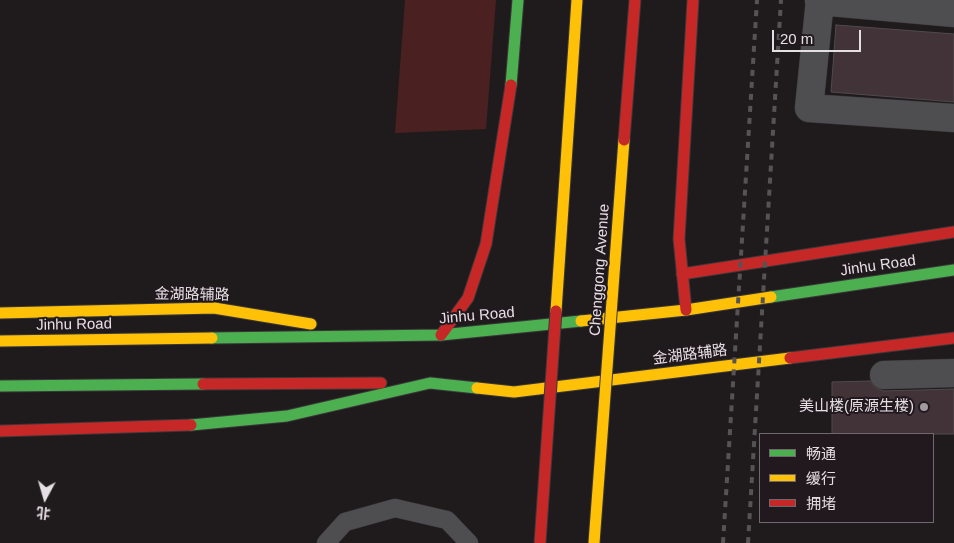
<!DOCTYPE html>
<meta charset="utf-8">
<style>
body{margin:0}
#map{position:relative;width:954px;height:543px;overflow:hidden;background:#1f1b1d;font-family:Helvetica,"Noto Sans SC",sans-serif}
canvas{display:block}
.legend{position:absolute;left:759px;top:433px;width:175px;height:90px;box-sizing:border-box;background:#21191e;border:1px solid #6f686d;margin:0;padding:6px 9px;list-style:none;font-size:15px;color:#e5dfe3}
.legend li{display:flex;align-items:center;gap:10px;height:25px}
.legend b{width:25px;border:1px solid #6f686d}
.north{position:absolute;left:20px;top:473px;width:50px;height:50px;-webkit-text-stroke:4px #21191e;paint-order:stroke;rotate:186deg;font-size:14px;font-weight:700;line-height:20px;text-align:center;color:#e5dfe3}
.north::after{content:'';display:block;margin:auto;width:18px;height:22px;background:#e5dfe3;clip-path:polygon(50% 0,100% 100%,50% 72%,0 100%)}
.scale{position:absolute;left:772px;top:30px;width:89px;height:22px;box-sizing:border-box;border:2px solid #e5dfe3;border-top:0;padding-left:6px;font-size:15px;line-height:18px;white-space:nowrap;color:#e5dfe3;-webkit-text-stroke:4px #21191e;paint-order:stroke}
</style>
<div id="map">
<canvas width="954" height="543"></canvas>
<ul class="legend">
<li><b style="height:6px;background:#4caf50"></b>畅通</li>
<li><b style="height:6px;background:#ffc107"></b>缓行</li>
<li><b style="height:6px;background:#c62828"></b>拥堵</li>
</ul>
<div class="north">北</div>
<div class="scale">20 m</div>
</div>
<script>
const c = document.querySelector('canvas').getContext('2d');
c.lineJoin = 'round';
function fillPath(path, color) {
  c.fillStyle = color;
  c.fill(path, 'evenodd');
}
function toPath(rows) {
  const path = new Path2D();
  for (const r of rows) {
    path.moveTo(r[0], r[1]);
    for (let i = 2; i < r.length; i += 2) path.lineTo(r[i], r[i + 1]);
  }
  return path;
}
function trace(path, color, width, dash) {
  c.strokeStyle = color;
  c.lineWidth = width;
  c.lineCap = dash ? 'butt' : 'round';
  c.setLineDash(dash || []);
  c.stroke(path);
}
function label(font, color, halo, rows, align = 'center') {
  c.font = font + ' Helvetica,"Noto Sans SC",sans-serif';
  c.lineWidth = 4;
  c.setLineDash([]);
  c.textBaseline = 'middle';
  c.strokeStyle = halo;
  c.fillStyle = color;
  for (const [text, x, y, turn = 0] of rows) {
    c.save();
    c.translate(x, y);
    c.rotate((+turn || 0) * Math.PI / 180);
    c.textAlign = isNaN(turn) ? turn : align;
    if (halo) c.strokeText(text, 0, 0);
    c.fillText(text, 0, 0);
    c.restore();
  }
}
fillPath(toPath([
 [405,0,496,0,486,129,395,133]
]), '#4a2120');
const building = toPath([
 [836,25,954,34,954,102,831,92,836,25],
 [870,381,876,388,884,391,954,389,954,434,832,434,832,382,870,381]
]);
fillPath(building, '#423338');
trace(building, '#504b4d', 1);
const lane = toPath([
 [326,543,345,522,395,508,447,520,469,543]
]);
const street = toPath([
 [820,0,809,108,954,118],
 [819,1,954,13],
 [884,375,954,373]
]);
const fast = toPath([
 [511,85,518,0],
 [771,297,954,270],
 [212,338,441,335,581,321],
 [0,386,203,384],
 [191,425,287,416,430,383,477,388]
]);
const slow = toPath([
 [0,313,214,308,311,324],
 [581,321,686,310,771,297],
 [0,341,212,338],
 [477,388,514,392,790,358]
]);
const jam = toPath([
 [682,274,954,232],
 [686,310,679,239,693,0],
 [441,335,468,298,486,244,511,85],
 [790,358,954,338],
 [203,384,381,383],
 [0,431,191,425]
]);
trace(lane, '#3a3739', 19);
trace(street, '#3a3739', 29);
trace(fast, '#3a3739', 13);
trace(slow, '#3a3739', 13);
trace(jam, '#3a3739', 13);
trace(lane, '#4e4d4f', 18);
trace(street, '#4e4d4f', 28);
trace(fast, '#4caf50', 11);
trace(slow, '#ffc107', 11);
trace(jam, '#c62828', 11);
trace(toPath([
 [723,543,757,0],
 [748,543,781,0]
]), '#565354', 4, [6, 6]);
const slowBridge = toPath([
 [556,311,577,0],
 [594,543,624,140]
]);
const jamBridge = toPath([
 [624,140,635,0],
 [540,543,556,311]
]);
trace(slowBridge, '#3a3739', 13, []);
trace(jamBridge, '#3a3739', 13, []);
trace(slowBridge, '#ffc107', 11);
trace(jamBridge, '#c62828', 11);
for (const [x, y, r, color] of [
 [924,407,5,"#a09a9e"]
]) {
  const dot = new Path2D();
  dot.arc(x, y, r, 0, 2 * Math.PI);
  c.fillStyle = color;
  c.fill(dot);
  trace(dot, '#21191e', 2);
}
label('15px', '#e5dfe3', '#21191e', [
 ["Jinhu Road",878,266,-8],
 ["Chenggong Avenue",600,270,-86],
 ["金湖路辅路",192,295,1],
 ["Jinhu Road",477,316,-5],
 ["Jinhu Road",74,325,-1],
 ["金湖路辅路",690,355,-7]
]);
label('15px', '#e5dfe3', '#21191e', [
 ["美山楼(原源生楼)",914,407]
], 'right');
</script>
